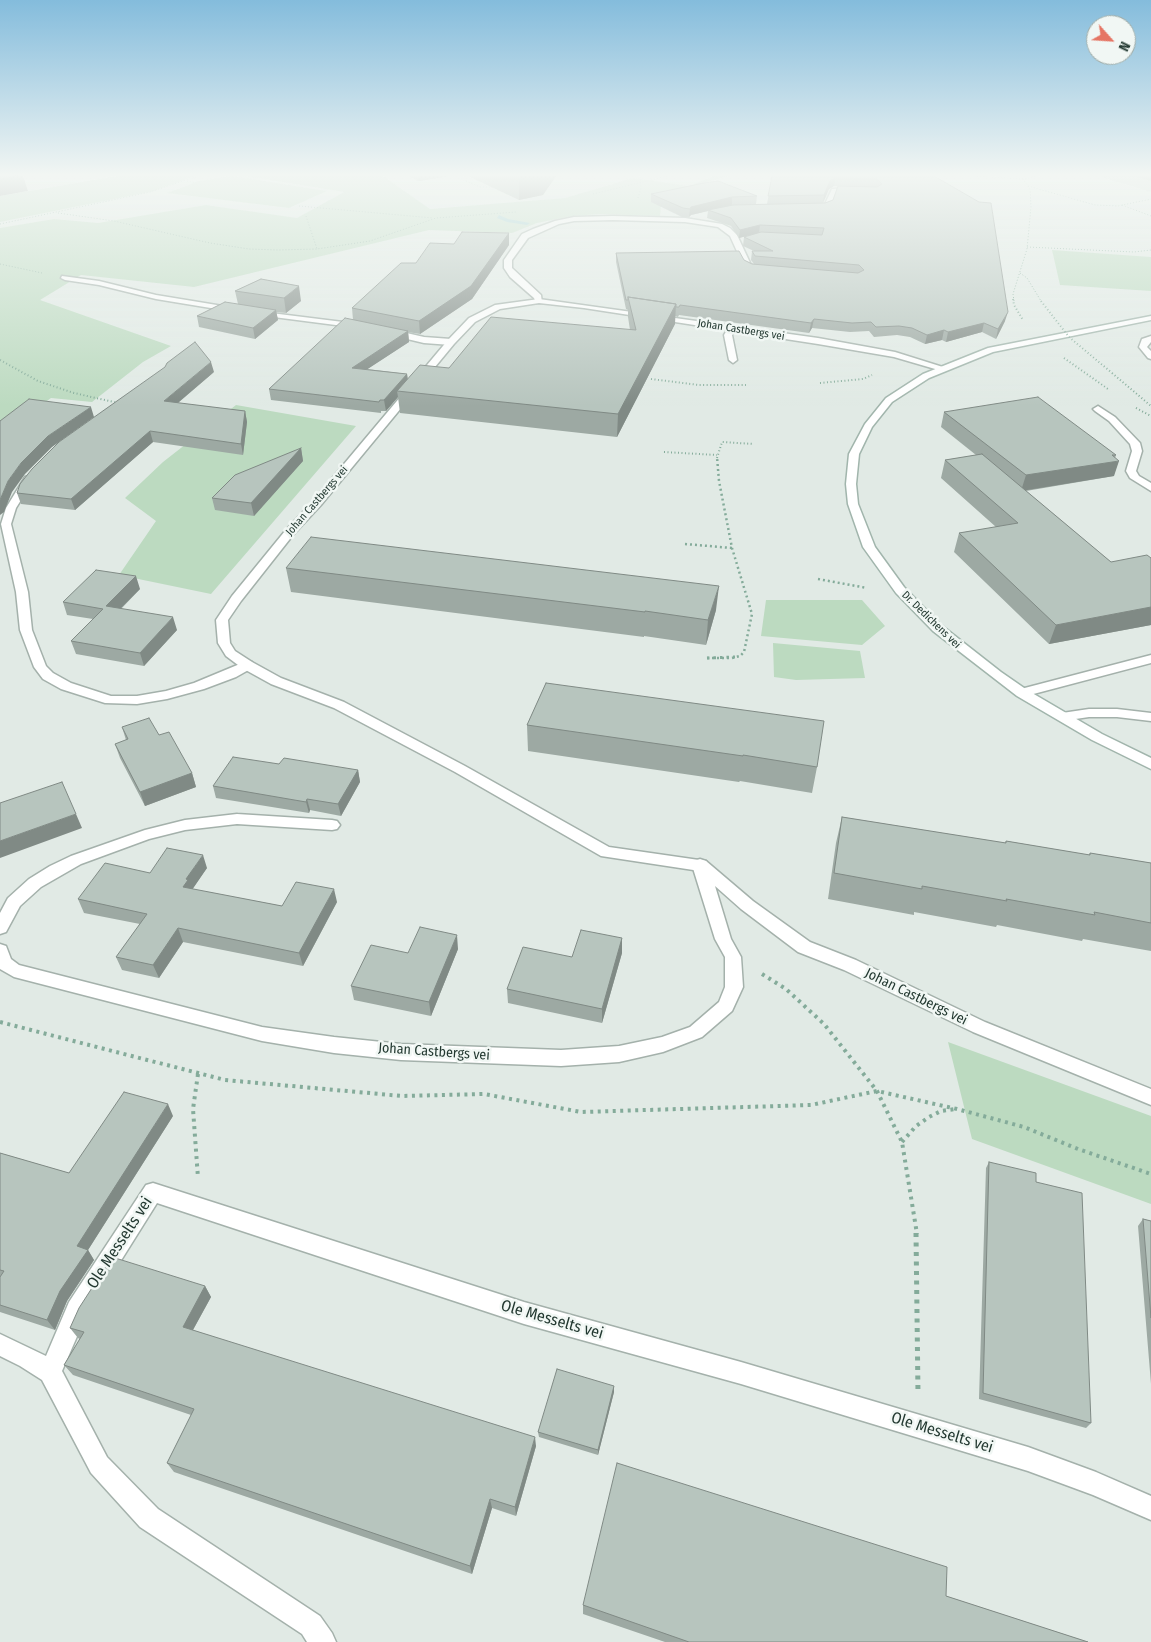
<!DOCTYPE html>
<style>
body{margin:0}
#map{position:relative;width:1151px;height:1642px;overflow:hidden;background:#e1eae5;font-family:"Fira Sans Condensed",sans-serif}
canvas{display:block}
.north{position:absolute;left:1086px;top:15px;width:50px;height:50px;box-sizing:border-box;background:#f1f7f4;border:1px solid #9faba6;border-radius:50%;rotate:116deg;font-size:14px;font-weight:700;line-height:20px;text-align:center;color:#233931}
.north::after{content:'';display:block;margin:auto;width:18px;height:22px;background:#e57564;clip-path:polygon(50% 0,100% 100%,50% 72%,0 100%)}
</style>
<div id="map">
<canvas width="1151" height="1642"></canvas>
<div class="north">N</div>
</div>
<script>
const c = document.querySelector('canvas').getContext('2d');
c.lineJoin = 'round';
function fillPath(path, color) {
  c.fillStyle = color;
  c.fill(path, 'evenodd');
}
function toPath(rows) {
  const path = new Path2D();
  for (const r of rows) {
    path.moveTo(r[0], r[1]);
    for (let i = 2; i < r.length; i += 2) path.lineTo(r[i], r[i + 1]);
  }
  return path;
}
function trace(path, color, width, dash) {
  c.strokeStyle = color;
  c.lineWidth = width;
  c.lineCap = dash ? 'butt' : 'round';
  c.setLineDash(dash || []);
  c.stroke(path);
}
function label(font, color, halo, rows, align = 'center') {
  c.font = font + ' "Fira Sans Condensed",sans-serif';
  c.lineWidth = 5;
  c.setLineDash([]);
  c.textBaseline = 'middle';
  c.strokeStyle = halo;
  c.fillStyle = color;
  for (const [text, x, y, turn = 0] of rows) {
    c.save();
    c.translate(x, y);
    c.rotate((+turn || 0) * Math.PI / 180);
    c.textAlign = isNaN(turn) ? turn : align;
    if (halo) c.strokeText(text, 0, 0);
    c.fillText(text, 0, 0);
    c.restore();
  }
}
fillPath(toPath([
 [1098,176,1151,176,1151,192]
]), '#d0dad4');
fillPath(toPath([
 [117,176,195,176,154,191,0,222,0,196],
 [230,176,233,176,327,191,289,208,167,193,199,181],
 [246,176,383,176,430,209,565,198,633,178,689,186,714,176,728,176,662,195,660,216,601,214,572,216,537,223,512,233,429,230,194,287,81,275,40,300,171,346,143,362,92,402,51,398,0,435,0,228,54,219,98,223,206,205,297,218,344,192],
 [1052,250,1151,257,1151,291,1060,285],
 [236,405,356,426,211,594,119,575,156,521,125,498,163,462],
 [766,600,862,600,885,626,862,645,761,636],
 [773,643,860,651,865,678,796,680,774,677],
 [948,1042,1151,1116,1151,1204,972,1139]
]), '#bcdac0');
fillPath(toPath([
 [499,215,508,219,530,223,527,225,507,222,497,218,499,215]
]), '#8ec8cb');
const lane = toPath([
 [858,188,861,190,860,191,836,192,830,207,813,209,810,207,825,204,832,189,858,188],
 [613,216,685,218,722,224,730,228,737,235,751,265,765,270,761,272,745,269,730,236,718,227,685,222,613,220,574,221,559,224,528,238,512,260,512,268,541,295,542,303,536,303,534,298,510,277,504,268,504,260,522,234,533,229,555,221,574,217,613,216],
 [62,276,99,281,156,295,235,308,239,310,235,312,156,299,99,285,65,280,61,278,62,276],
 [255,311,359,324,363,326,359,328,258,315,254,313,255,311],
 [732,326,736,329,732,335,737,360,733,363,729,360,724,335,729,327,732,326],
 [389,329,424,337,451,339,455,342,451,345,424,343,386,334,385,332,389,329],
 [1151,336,1151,342,1147,347,1151,351,1151,359,1148,358,1139,347,1142,339,1151,336],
 [1098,406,1115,417,1140,443,1142,451,1136,471,1139,476,1151,483,1151,491,1130,478,1126,471,1132,451,1130,444,1109,421,1095,411,1093,409,1098,406],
 [29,476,34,479,16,508,11,524,28,592,32,630,46,666,53,673,71,683,111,696,137,696,166,691,194,683,247,661,252,662,253,665,252,668,236,677,204,689,167,699,137,704,105,703,61,689,43,679,34,667,20,630,16,592,1,524,6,508,25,477,29,476],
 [1151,655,1151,663,1022,697,1015,693,1017,690,1151,655],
 [1089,709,1117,709,1151,713,1151,721,1117,717,1089,717,1062,721,1055,717,1062,713,1089,709],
 [237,814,332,820,337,821,340,825,337,829,332,830,237,824,185,830,149,839,81,864,41,887,20,906,6,932,0,934,0,913,8,898,29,879,50,866,71,856,145,830,185,820,237,814],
 [700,859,706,861,753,901,810,942,856,960,985,1022,1151,1089,1151,1105,973,1032,844,970,798,952,741,909,715,886,731,939,741,957,743,987,732,1011,702,1037,663,1052,619,1062,561,1066,401,1060,334,1053,262,1041,14,977,0,969,0,944,6,946,11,959,19,965,262,1027,334,1037,401,1044,561,1050,619,1046,662,1037,690,1027,719,1002,725,987,725,957,715,939,692,865,694,861,700,859],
 [153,1183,524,1302,741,1362,1028,1447,1096,1472,1151,1496,1151,1520,1093,1495,1028,1471,741,1384,524,1324,157,1203,85,1318,62,1371,107,1457,158,1509,320,1616,332,1633,336,1642,307,1642,302,1634,140,1527,91,1473,42,1380,20,1366,0,1356,0,1334,46,1356,69,1302,146,1185,153,1183]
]);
const street = toPath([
 [539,299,818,338,895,352,946,368,942,371,894,357,818,344,584,308,539,303,500,309,475,322,454,344,321,505,293,535,241,601,228,620,230,643,235,651,252,662,281,678,344,702,465,766,609,847,706,861,708,865,706,869,700,871,601,856,455,772,334,708,271,684,242,668,226,656,218,643,216,620,232,596,285,531,313,501,448,340,469,318,495,305,539,299]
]);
const secondary = toPath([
 [1151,316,1151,320,993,352,929,378,892,402,872,427,859,454,856,484,858,504,875,547,904,587,941,625,1001,672,1027,690,1102,734,1151,758,1151,769,1092,740,1017,696,933,631,896,593,863,547,848,504,846,484,849,454,865,424,886,398,923,374,988,348,1151,316]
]);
trace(lane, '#a4b1ab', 3);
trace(street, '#a4b1ab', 3);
trace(secondary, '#a1b5ac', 3);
trace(toPath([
 [463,176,461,179,480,187,494,187],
 [971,176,1024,179,1040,176],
 [187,181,196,183],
 [1028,186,1095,205,1118,206,1151,199],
 [593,194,667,176],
 [638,198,641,188,640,176],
 [1122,205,1151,216],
 [299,206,433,218],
 [58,213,114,221,210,243,249,249,278,250,317,249,370,241,436,218,516,212],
 [306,216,317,249],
 [0,224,150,192,198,176],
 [1027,247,1134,252,1151,250],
 [0,264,42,273],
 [1020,273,1027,278,1041,301],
 [1014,301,1013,294,1027,249,1031,207,1030,189,1021,176]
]), '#84ab9a', 1, [1, 2]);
trace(toPath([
 [1013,299,1014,305,1023,320],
 [1064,358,1108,389],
 [0,360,38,381,74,393,118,403],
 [1112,373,1151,406],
 [651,379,699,385,746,385],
 [820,383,863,379,872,375],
 [1136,408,1151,416],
 [664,452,717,455],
 [717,458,722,442,754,444]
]), '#84ab9a', 2, [1, 2.5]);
trace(toPath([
 [685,544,732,548],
 [818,579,867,588],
 [707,658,732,658,740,656,744,652,752,614,732,548,719,481,717,457]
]), '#84ab9a', 2.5, [2, 3]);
trace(toPath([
 [707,658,735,657]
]), '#84ab9a', 3, [2.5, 4]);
trace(toPath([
 [762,974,786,989,824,1024,877,1091,902,1142,917,1234],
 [0,1022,225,1080,402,1096,484,1094,581,1112,811,1105,877,1091,957,1109,1024,1127,1078,1149,1151,1174],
 [198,1074,193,1109,198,1178],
 [902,1142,916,1126,929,1117,941,1111,955,1109]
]), '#84ab9a', 4, [3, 4.5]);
trace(toPath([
 [916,1233,918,1394]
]), '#84ab9a', 5, [4, 5.5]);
fillPath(lane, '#fff');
fillPath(street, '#fff');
fillPath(secondary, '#fff');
trace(toPath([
 [1041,301,1069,337,1112,373]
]), '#84ab9a', 2, [1, 2.5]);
fillPath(toPath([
 [408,176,449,176,419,181],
 [468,176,556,176,543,195,519,200],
 [772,176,934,176,1005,321,996,339,982,332,946,342,942,340,925,344,910,337,897,335,874,337,869,331,850,332,812,328,809,333,679,315,678,317,675,316,675,324,617,437,400,413,398,397,386,411,381,411,381,413,271,400,269,389,353,320,352,308,416,263,509,245,472,299,420,334,408,332,409,342,367,369,407,374,408,379,449,368,630,330,628,317,628,310,626,309,616,262,616,253,744,260,754,264,751,260,752,251,754,251,743,246,744,237,753,234,739,238,731,226,707,218,708,211,691,215,689,217,682,217,651,202,651,194,757,196,756,204,767,204],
 [834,186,838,186,833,200,825,203,823,203,829,189],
 [1133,176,1151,176,1151,181],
 [261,279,301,301,286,313,276,312,278,320,255,339,199,327,197,316,238,304,235,291],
 [214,372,178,403,245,411,247,422,243,455,153,442,75,510,21,504,17,493],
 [944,412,1116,455,1115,458,1114,476,1026,491,1111,562,1151,558,1151,625,1049,644,954,552,959,533,996,527,941,478,945,460,976,455,941,427],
 [301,448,303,461,254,516,215,510,212,498],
 [286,568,716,610,706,645,644,636,644,637,291,592],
 [140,589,121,609,177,630,144,666,76,654,71,641,93,619,67,615,63,602],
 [546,683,817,767,812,793,740,781,739,782,528,751,527,725],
 [122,727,192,773,196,787,145,806,120,758,115,744,126,740],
 [279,764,358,770,360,782,341,816,310,810,309,813,216,798,213,786],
 [842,817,1005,843,1006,841,1089,855,1090,853,1151,863,1151,951,1083,939,1082,941,997,925,996,927,914,912,914,915,828,899,836,843],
 [207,868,192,889,282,906,337,902,303,966,183,942,159,978,122,970,116,957,140,924,84,913,78,899,150,873],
 [622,938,622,953,602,1023,508,1003,507,989,572,957],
 [458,949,431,1016,354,1000,351,986,408,953],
 [173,1116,88,1250,94,1260,67,1301,55,1330,0,1312,0,1153,69,1173],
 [989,1162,1036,1182,1091,1423,1086,1428,979,1399,986,1168],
 [1143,1219,1151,1221,1151,1384,1138,1226],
 [205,1286,211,1297,193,1330,536,1446,516,1516,492,1508,472,1574,174,1472,167,1463,191,1415,73,1375,64,1365,80,1339,78,1338,70,1328],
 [614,1386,614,1392,598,1455,539,1437,538,1432],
 [946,1596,1088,1642,665,1642,583,1614,583,1605]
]), '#9da9a3');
fillPath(toPath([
 [18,176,23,176,28,191,0,196,0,179],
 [419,176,449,176,419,181],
 [519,176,556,176,543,195,519,200],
 [835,178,834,186,829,189,823,203,824,195,830,181],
 [732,197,732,205,708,210,708,211,691,215,689,217,690,209,691,207],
 [760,225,759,233,739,238,740,230],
 [509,233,509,245,472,299,420,334,419,321],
 [299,286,301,301,286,313,284,298],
 [676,304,675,324,617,437,618,414],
 [276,310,278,320,255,339,253,328],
 [1008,312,1005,321,996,339,998,329],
 [814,319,812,328,809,333,811,323],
 [984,323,982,332,946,342,948,332],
 [944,330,942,340,925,344,927,335],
 [408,331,409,342,354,378,352,368],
 [211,362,214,372,167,412,164,401],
 [407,374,408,384,397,391,398,397,386,411,384,400],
 [91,407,94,417,52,447,25,474,12,492,4,512,0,515,0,500,8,481,21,463,48,436],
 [245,411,247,422,243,455,241,444],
 [150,431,153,442,75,510,71,499],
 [301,448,303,461,254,516,251,503],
 [1119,461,1114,476,1021,491,1026,475],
 [136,576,140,589,110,619,106,606],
 [719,586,716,610,706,645,708,620],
 [1151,607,1151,625,1049,644,1056,625],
 [173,617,177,630,144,666,140,653],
 [358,770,360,782,341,816,338,804],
 [192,773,196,787,145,806,140,792],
 [307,799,310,810,309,813,306,802],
 [76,814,82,828,0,858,0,841],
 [203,855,207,868,192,890,183,887,186,879],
 [334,889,337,902,303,966,299,953],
 [178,928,183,942,159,978,153,965],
 [457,935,458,949,431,1016,429,1002],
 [622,938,622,953,602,1023,602,1009],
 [168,1104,173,1116,88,1250,94,1260,67,1301,55,1330,47,1320,77,1246],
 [205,1286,211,1297,189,1337,183,1327],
 [614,1386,614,1392,598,1455,598,1450],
 [535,1437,536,1446,516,1516,515,1507],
 [490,1499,492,1508,472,1574,470,1566]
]), '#808a85');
const building = toPath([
 [0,176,18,176,0,179,0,176],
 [772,176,934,176,979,202,991,203,1008,312,998,329,984,323,948,332,944,330,927,335,912,328,899,326,876,327,871,322,852,323,814,319,811,323,680,305,679,307,676,307,676,304,628,297,628,300,626,300,616,253,739,251,744,260,752,264,858,273,864,270,859,265,755,256,752,251,773,251,744,237,761,232,822,235,824,228,760,225,740,230,731,218,708,210,733,205,825,203,833,200,838,186,877,187,882,184,877,179,835,178,830,181,824,195,768,196,772,176],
 [718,181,757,196,732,197,691,207,690,209,683,208,651,194,704,183,718,181],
 [462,232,509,233,471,286,419,321,352,308,401,263,416,263,430,243,454,244,462,232],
 [261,279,299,286,284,298,235,291,261,279],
 [628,297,676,304,618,414,397,391,420,365,449,368,491,317,636,330,628,297],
 [225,302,276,310,253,328,197,316,225,302],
 [345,318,408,331,352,368,407,374,384,400,380,400,379,402,269,389,345,318],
 [195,342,211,362,164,401,245,411,241,444,150,431,71,499,17,493,20,484,32,469,59,442,165,367,167,363,195,342],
 [1038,397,1116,455,1112,455,1119,461,1026,475,944,412,1038,397],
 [29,399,91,407,48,436,21,463,8,481,0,500,0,421,29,399],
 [301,448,251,503,212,498,235,475,301,448],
 [982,454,1111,562,1147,555,1151,558,1151,607,1056,625,959,533,1018,523,945,460,982,454],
 [311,537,719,586,708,620,645,611,645,612,286,568,311,537],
 [96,570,136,576,106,606,173,617,140,653,71,641,103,609,63,602,96,570],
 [546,683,824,721,817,767,743,755,743,756,527,725,546,683],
 [149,718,159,735,169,732,192,773,140,792,115,744,128,739,122,727,149,718],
 [233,757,279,764,284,758,358,770,338,804,307,799,306,802,213,786,233,757],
 [62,782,76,814,0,841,0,803,62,782],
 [842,817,1006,843,1006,841,1090,855,1090,853,1151,863,1151,923,1094,912,1095,915,1006,899,1007,901,922,886,922,889,834,873,842,817],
 [167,848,203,855,186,879,188,880,183,887,282,906,296,882,334,889,299,953,178,928,153,965,116,957,147,914,78,899,105,863,150,873,167,848],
 [420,927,457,935,429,1002,351,986,371,945,408,953,420,927],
 [581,930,622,938,602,1009,507,989,523,947,572,957,581,930],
 [124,1092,168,1104,77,1246,88,1250,60,1291,47,1320,0,1305,0,1277,4,1271,0,1270,0,1153,69,1173,124,1092],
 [989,1162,1036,1173,1036,1182,1082,1193,1091,1423,983,1393,989,1162],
 [1143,1219,1151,1221,1151,1318,1143,1219],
 [112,1257,205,1286,183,1327,535,1437,515,1507,490,1499,470,1566,167,1463,194,1409,64,1365,84,1332,70,1328,79,1308,112,1257],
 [557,1369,614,1386,598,1450,538,1432,557,1369],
 [617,1463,947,1567,946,1596,1088,1642,689,1642,583,1605,617,1463]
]);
fillPath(building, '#b7c5be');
trace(building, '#808a85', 1);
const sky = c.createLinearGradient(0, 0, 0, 406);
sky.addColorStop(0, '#84bcdc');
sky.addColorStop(0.43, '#f2f6f3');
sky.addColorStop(1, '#f2f6f300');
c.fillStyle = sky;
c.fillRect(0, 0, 1151, 406);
label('11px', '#233931', '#f1f7f4', [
 ["Johan Castbergs vei",741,330,9],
 ["Johan Castbergs vei",317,501,-49],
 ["Dr. Dedichens vei",931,620,44]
]);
label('14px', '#233931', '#f1f7f4', [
 ["Johan Castbergs vei",916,997,26],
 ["Johan Castbergs vei",434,1052,4]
]);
label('16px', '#233931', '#f1f7f4', [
 ["Ole Messelts vei",120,1243,-57],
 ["Ole Messelts vei",552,1320,16],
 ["Ole Messelts vei",942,1433,17]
]);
</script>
